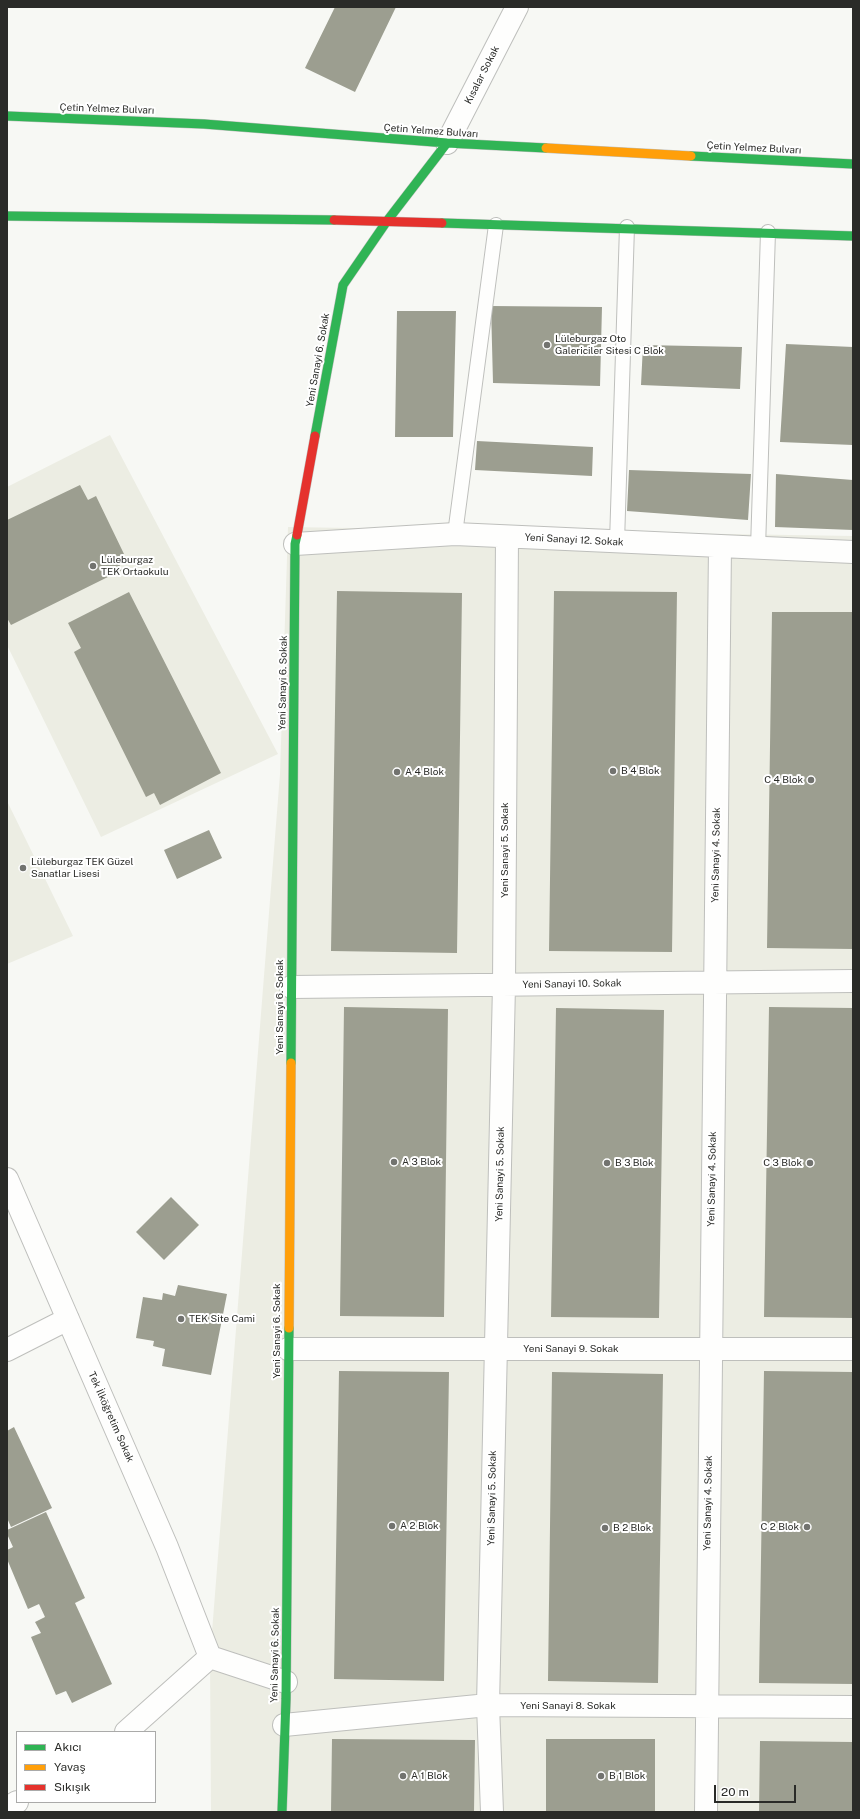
<!DOCTYPE html>
<meta charset="utf-8">
<style>
body{margin:0}
#map{position:relative;width:860px;height:1819px;overflow:hidden;background:#f7f8f4;font-family:"Public Sans",sans-serif}
canvas{display:block}
.frame{position:absolute;inset:0;border:8px solid #2a2b28;pointer-events:none}
.legend{position:absolute;left:16px;top:1731px;width:140px;height:72px;box-sizing:border-box;background:#fff;border:1px solid #aaaaa9;margin:0;padding:5px 7px;list-style:none;font-size:12px;color:#2a2b28}
.legend li{display:flex;align-items:center;gap:8px;height:20px}
.legend b{width:20px;border:1px solid #aaaaa9}
.scale{position:absolute;left:714px;top:1785px;width:82px;height:18px;box-sizing:border-box;border:2px solid #2a2b28;border-top:0;padding-left:5px;font-size:12px;line-height:14px;white-space:nowrap;color:#2a2b28;-webkit-text-stroke:3px #fff;paint-order:stroke}
</style>
<div id="map">
<canvas width="860" height="1819"></canvas>
<div class="frame"></div>
<ul class="legend">
<li><b style="height:5px;background:#30b455"></b>Akıcı</li>
<li><b style="height:5px;background:#ff9f0a"></b>Yavaş</li>
<li><b style="height:5px;background:#e5322d"></b>Sıkışık</li>
</ul>
<div class="scale">20 m</div>
</div>
<script>
const c = document.querySelector('canvas').getContext('2d');
c.lineJoin = 'round';
function fillPath(path, color) {
  c.fillStyle = color;
  c.fill(path, 'evenodd');
}
function toPath(rows) {
  const path = new Path2D();
  for (const r of rows) {
    path.moveTo(r[0], r[1]);
    for (let i = 2; i < r.length; i += 2) path.lineTo(r[i], r[i + 1]);
  }
  return path;
}
function trace(path, color, width, dash) {
  c.strokeStyle = color;
  c.lineWidth = width;
  c.lineCap = dash ? 'butt' : 'round';
  c.setLineDash(dash || []);
  c.stroke(path);
}
function label(font, color, halo, rows, align = 'center') {
  c.font = font + ' "Public Sans",sans-serif';
  c.lineWidth = 4;
  c.setLineDash([]);
  c.textBaseline = 'middle';
  c.strokeStyle = halo;
  c.fillStyle = color;
  for (const [text, x, y, turn = 0] of rows) {
    c.save();
    c.translate(x, y);
    c.rotate((+turn || 0) * Math.PI / 180);
    c.textAlign = isNaN(turn) ? turn : align;
    if (halo) c.strokeText(text, 0, 0);
    c.fillText(text, 0, 0);
    c.restore();
  }
}
fillPath(toPath([
 [110,435,278,754,101,837,7,645,7,487],
 [288,527,853,536,853,1812,211,1812,210,1657,280,774],
 [7,801,73,936,7,964]
]), '#ecede3');
fillPath(toPath([
 [335,7,396,7,355,92,305,68],
 [491,306,602,307,600,386,493,383],
 [397,311,456,311,453,437,395,437],
 [786,344,853,347,853,445,780,442],
 [643,345,742,347,740,389,641,385],
 [477,441,593,447,592,476,475,470],
 [629,470,751,474,748,520,627,511],
 [776,474,853,480,853,530,775,527],
 [80,485,88,500,96,496,124,554,116,558,122,570,11,625,7,618,7,520],
 [337,591,462,593,457,953,331,951],
 [554,591,677,592,672,952,549,951],
 [129,592,221,773,160,805,154,793,146,797,74,652,81,648,68,623],
 [772,612,853,612,853,949,767,948],
 [209,830,222,858,177,879,164,850],
 [344,1007,448,1009,444,1317,340,1316],
 [769,1007,853,1008,853,1318,764,1317],
 [556,1008,664,1010,659,1318,551,1317],
 [171,1197,199,1225,164,1260,136,1232],
 [178,1285,227,1294,211,1375,162,1366,165,1349,153,1346,154,1341,136,1338,143,1297,162,1300,163,1293,175,1296],
 [339,1371,449,1372,444,1681,334,1679],
 [764,1371,853,1372,853,1684,759,1683],
 [552,1372,663,1374,658,1683,548,1681],
 [14,1427,52,1508,11,1527,7,1518,7,1431],
 [46,1512,85,1598,75,1603,112,1684,72,1703,66,1691,56,1695,31,1637,41,1633,35,1622,45,1617,39,1604,28,1609,7,1559,7,1550,13,1547,7,1534,7,1530],
 [332,1739,475,1740,474,1812,331,1812],
 [546,1739,655,1739,655,1812,546,1812],
 [760,1741,853,1742,853,1812,759,1812]
]), '#9c9e90');
const lane = toPath([
 [455,534,496,225],
 [617,542,627,227],
 [758,548,768,232]
]);
const street = toPath([
 [447,143,517,7],
 [295,544,455,534,853,552],
 [291,987,853,981],
 [7,1179,167,1547,210,1657],
 [288,1349,853,1349],
 [7,1350,68,1319],
 [284,1725,488,1705,853,1707],
 [126,1732,210,1657,286,1682],
 [7,1808,17,1802],
 [492,1812,488,1705,504,985,507,537],
 [706,1812,720,546]
]);
const fast = toPath([
 [7,116,204,124,447,143,546,148],
 [691,156,853,164],
 [7,216,334,220],
 [442,223,853,236],
 [315,436,343,285,387,221,447,143],
 [291,1063,295,544,297,535],
 [282,1812,286,1699,289,1328]
]);
const slow = toPath([
 [546,148,691,156],
 [289,1328,291,1063]
]);
const jam = toPath([
 [334,220,442,223],
 [297,535,315,436]
]);
trace(lane, '#bebfbc', 16);
trace(street, '#bebfbc', 24);
trace(fast, '#bebfbc', 10);
trace(slow, '#bebfbc', 10);
trace(jam, '#bebfbc', 10);
trace(lane, '#fefefd', 14);
trace(street, '#fefefd', 22);
trace(fast, '#30b455', 9);
trace(slow, '#ff9f0a', 9);
trace(jam, '#e5322d', 9);
for (const [x, y, r, color] of [
 [547,345,4,"#72736f"],
 [93,566,4,"#72736f"],
 [613,771,4,"#72736f"],
 [397,772,4,"#72736f"],
 [811,780,4,"#72736f"],
 [23,868,4,"#72736f"],
 [394,1162,4,"#72736f"],
 [607,1163,4,"#72736f"],
 [810,1163,4,"#72736f"],
 [181,1319,4,"#72736f"],
 [392,1526,4,"#72736f"],
 [807,1527,4,"#72736f"],
 [605,1528,4,"#72736f"],
 [403,1776,4,"#72736f"],
 [601,1776,4,"#72736f"]
]) {
  const dot = new Path2D();
  dot.arc(x, y, r, 0, 2 * Math.PI);
  c.fillStyle = color;
  c.fill(dot);
  trace(dot, '#fff', 1.5);
}
label('10px', '#2a2b28', '#fff', [
 ["Kısalar Sokak",482,75,-63],
 ["Çetin Yelmez Bulvarı",107,109,2],
 ["Çetin Yelmez Bulvarı",431,131,4],
 ["Çetin Yelmez Bulvarı",754,148,3],
 ["Yeni Sanayi 6. Sokak",318,360,-80],
 ["Yeni Sanayi 12. Sokak",574,540,3],
 ["Yeni Sanayi 6. Sokak",283,683,-89],
 ["Yeni Sanayi 5. Sokak",505,850,-90],
 ["Yeni Sanayi 4. Sokak",716,855,-89],
 ["Yeni Sanayi 10. Sokak",572,984,-1],
 ["Yeni Sanayi 6. Sokak",280,1007,-90],
 ["Yeni Sanayi 5. Sokak",500,1174,-89],
 ["Yeni Sanayi 4. Sokak",712,1179,-89],
 ["Yeni Sanayi 6. Sokak",277,1331,-90],
 ["Yeni Sanayi 9. Sokak",571,1349],
 ["Tek İlköğretim Sokak",111,1417,66],
 ["Yeni Sanayi 5. Sokak",492,1498,-89],
 ["Yeni Sanayi 4. Sokak",708,1503,-89],
 ["Yeni Sanayi 6. Sokak",275,1655,-89],
 ["Yeni Sanayi 8. Sokak",568,1706]
]);
label('10px', '#2a2b28', '#fff', [
 ["Lüleburgaz Oto",555,339],
 ["Galericiler Sitesi C Blok",555,351],
 ["Lüleburgaz",101,560],
 ["TEK Ortaokulu",101,572],
 ["B 4 Blok",621,771],
 ["A 4 Blok",405,772],
 ["C 4 Blok",803,780,"right"],
 ["Lüleburgaz TEK Güzel",31,862],
 ["Sanatlar Lisesi",31,874],
 ["A 3 Blok",402,1162],
 ["B 3 Blok",615,1163],
 ["C 3 Blok",802,1163,"right"],
 ["TEK Site Cami",189,1319],
 ["A 2 Blok",400,1526],
 ["C 2 Blok",799,1527,"right"],
 ["B 2 Blok",613,1528],
 ["A 1 Blok",411,1776],
 ["B 1 Blok",609,1776]
], 'left');
</script>
